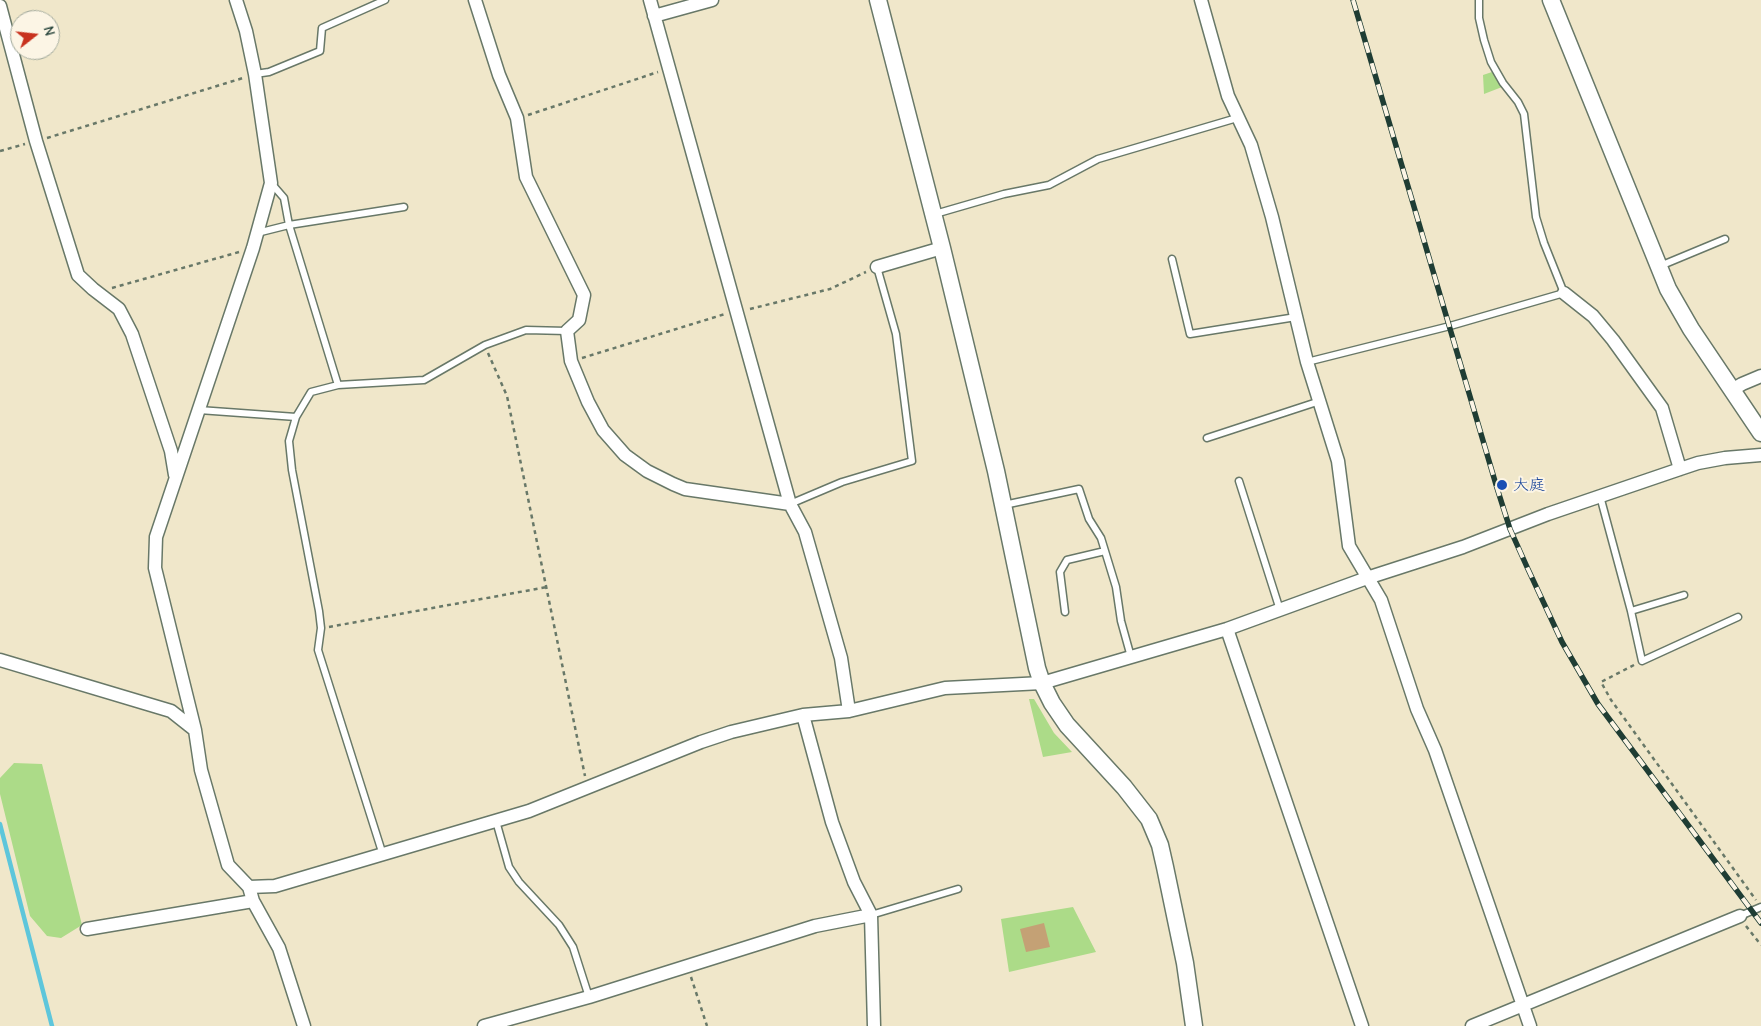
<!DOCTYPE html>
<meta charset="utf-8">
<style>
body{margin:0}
#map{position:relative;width:1761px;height:1026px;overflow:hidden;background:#f0e7ca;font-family:"Comic Neue",sans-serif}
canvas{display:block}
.north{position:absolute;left:10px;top:10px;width:50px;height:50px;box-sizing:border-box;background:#fcf5e5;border:1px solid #a4ab9e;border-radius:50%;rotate:74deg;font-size:14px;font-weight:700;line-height:20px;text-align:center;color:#1f3d34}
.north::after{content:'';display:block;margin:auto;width:18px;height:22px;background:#c8321e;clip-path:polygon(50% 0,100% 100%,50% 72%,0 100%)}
</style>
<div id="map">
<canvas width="1761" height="1026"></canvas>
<div class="north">N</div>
</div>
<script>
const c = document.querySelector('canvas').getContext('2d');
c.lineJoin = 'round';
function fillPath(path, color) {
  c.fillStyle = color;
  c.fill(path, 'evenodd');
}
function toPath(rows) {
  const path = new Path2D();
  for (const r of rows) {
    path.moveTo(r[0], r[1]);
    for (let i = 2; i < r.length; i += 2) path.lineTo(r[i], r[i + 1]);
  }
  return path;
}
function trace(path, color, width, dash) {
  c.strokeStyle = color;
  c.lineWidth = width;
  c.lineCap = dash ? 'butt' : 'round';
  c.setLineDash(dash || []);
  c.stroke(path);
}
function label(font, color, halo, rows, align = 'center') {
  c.font = font + ' "Comic Neue","Klee One",sans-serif';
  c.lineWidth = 4;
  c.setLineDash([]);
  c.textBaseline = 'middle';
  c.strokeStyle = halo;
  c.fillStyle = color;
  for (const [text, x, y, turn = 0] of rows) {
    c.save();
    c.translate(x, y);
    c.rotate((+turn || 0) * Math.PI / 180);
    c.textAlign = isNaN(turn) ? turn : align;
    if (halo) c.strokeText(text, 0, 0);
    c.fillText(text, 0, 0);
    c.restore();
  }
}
fillPath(toPath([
 [1492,72,1502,87,1484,94,1483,75],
 [1029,699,1034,699,1054,733,1072,752,1043,757],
 [14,763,42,764,82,925,61,938,47,936,30,916,0,794,0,778],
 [1073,907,1096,952,1009,972,1001,919]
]), '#acdb88');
trace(toPath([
 [0,824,52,1026]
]), '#5ec6db', 4.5);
fillPath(toPath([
 [1044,923,1050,947,1026,952,1020,929]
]), '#c4a175');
const service = toPath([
 [255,74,269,72,320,51,322,28,385,0],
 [271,183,284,198,289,225,338,385],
 [935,214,1004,194,1049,185,1098,159,1237,118],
 [257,233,289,225,404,207],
 [1172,259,1190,334,1296,317],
 [1660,266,1725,239],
 [1307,362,1450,326,1564,293,1544,243,1536,217,1524,114,1518,102,1503,83,1491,62,1484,40,1479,18,1479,0],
 [199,410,296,417,311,392,338,385,424,380,485,345,526,330,567,331],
 [296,417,289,441,292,470,319,611,321,628,318,650,383,855],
 [1207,438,1320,401],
 [1239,481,1280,610],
 [1600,496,1631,611,1684,595],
 [790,504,842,482,912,461,896,334,877,267],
 [1004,505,1079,489,1089,519,1101,538,1116,587,1121,621,1131,657],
 [1631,611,1642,661,1738,617],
 [1065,612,1060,572,1067,560,1105,551],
 [496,821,509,867,519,882,559,925,573,947,589,997],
 [871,915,958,889],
 [1740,916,1761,907]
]);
const minor = toPath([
 [236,0,246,31,255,74,271,183,253,248,156,537,155,568,195,730,201,770,228,865,249,887,253,901,279,948,304,1026],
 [475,0,499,75,517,118,526,177,584,295,579,320,567,331,571,361,588,402,603,430,625,455,647,471,673,484,685,489,790,504],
 [650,0,790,504,805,532,841,658,849,711],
 [1201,0,1228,96,1251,145,1272,217,1307,362,1338,461,1349,546,1381,600,1417,709,1435,750,1530,1026],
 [0,6,36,141,78,275,93,289,119,309,132,334,171,451,175,475],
 [654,16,712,0],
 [877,267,942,248],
 [1564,293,1593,316,1613,340,1662,408,1680,469],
 [1732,390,1742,384,1761,376],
 [1227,629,1362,1026],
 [0,660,171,711,195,730],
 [803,715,832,822,854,882,871,915,874,1026],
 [249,887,275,886,529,811,701,742,731,732,803,715,849,711,945,688,1042,683,1227,629,1367,578,1463,547,1548,514,1680,469,1698,463,1725,458,1761,455],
 [87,929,253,901],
 [484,1026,589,997,815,926,871,915],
 [1472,1026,1740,916]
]);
const tertiary = toPath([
 [878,0,942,248,996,471,1037,668,1042,683,1052,703,1067,725,1124,787,1149,819,1160,845,1165,867,1185,963,1194,1026],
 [1551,0,1668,289,1691,329,1761,433]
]);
trace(service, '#687868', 9);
trace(minor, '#687868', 15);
trace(tertiary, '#687868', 19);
trace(toPath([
 [528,115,658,72],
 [47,138,243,78],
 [0,151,25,144],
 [112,288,239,252],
 [750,309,830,289,866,272],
 [488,353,507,396,585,776],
 [582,358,725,314],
 [329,627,547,587],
 [1634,665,1601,682,1611,700,1756,900],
 [1746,926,1761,945],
 [691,977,707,1026]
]), '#687868', 2.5, [4, 4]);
trace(service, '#fff', 6);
trace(minor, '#fff', 12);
trace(tertiary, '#fff', 16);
const rail = toPath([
 [1353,0,1497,488,1510,529,1527,567,1562,642,1598,704,1761,923]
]);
trace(rail, '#1f3d34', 5.5);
trace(rail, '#fcf5e5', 4, [11]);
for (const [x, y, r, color] of [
 [1502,485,6,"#1a4fb4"]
]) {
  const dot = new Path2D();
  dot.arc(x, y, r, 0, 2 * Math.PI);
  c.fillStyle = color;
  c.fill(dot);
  trace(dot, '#fcf5e5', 2);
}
label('16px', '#164399', '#fcf5e5', [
 ["大庭",1513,485]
], 'left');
</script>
